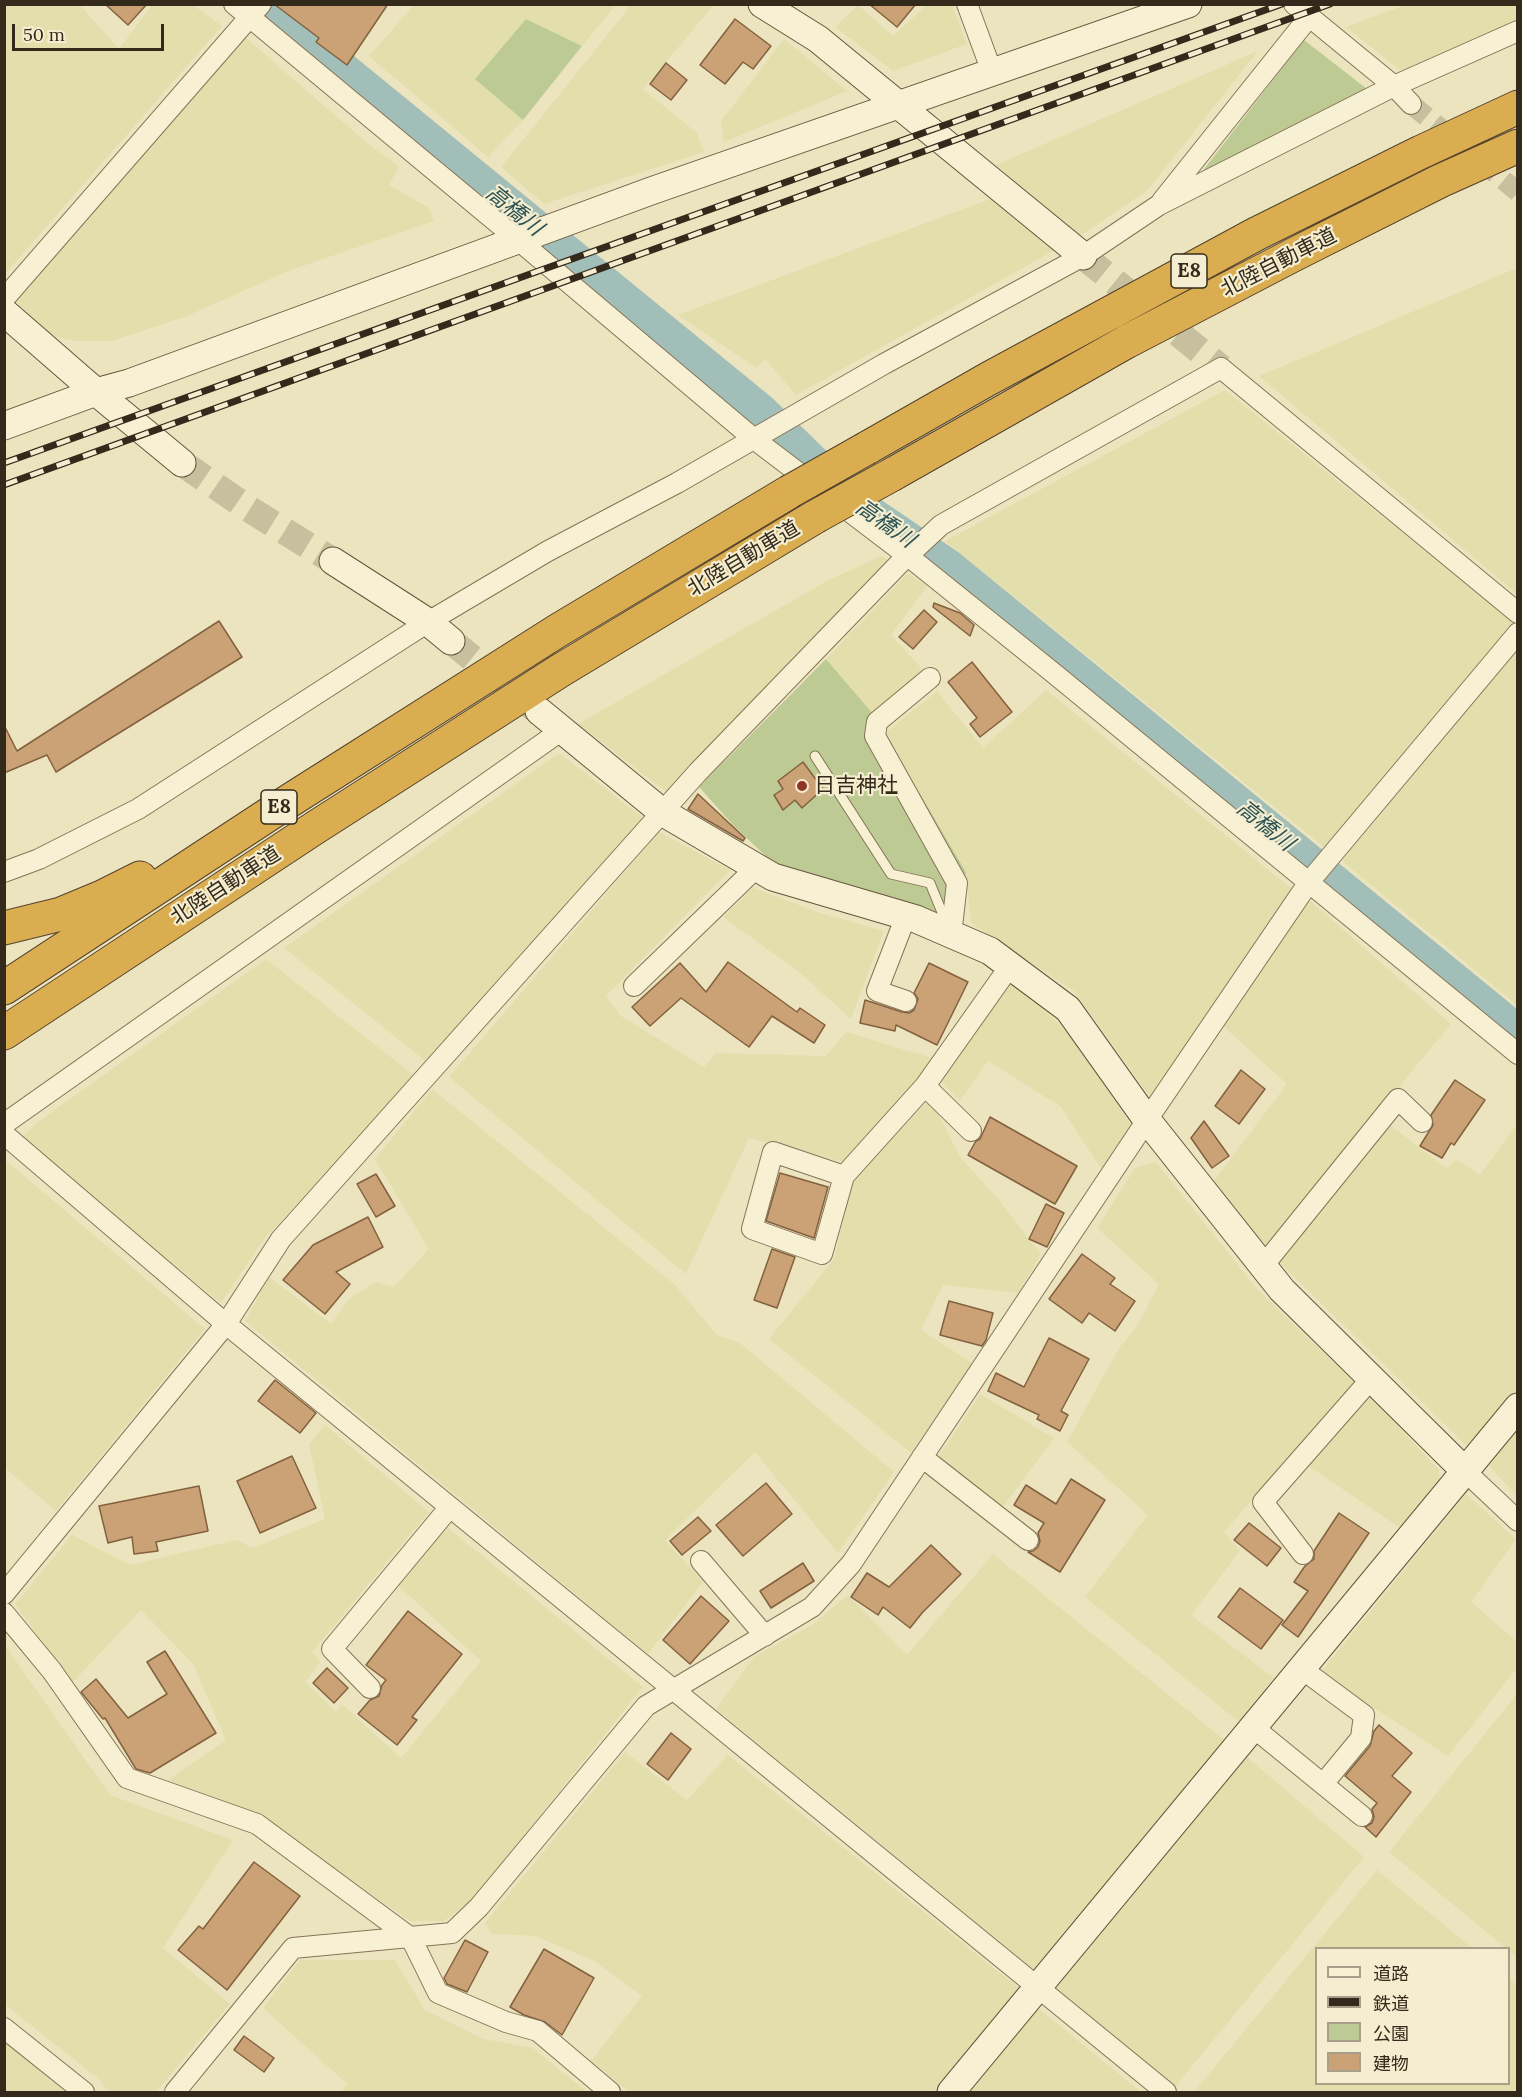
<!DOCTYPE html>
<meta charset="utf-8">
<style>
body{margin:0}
#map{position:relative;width:1522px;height:2097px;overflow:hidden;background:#ece4bf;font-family:Lora,"Noto Sans JP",serif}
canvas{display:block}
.frame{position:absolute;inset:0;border:6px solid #342a1c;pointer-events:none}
.legend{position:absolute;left:1315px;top:1947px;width:195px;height:138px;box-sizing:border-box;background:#f4edcf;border:2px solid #a79f87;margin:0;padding:8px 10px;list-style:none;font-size:18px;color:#342a1c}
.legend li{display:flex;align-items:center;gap:12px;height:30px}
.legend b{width:30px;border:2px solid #a79f87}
.scale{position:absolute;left:12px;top:24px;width:152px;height:27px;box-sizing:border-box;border:3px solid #342a1c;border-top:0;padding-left:8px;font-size:18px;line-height:21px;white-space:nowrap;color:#342a1c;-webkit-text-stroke:4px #f4edcf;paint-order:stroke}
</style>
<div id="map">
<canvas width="1522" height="2097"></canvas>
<div class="frame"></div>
<ul class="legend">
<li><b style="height:8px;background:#f8f0d2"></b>道路</li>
<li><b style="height:8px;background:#342a1c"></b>鉄道</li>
<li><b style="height:16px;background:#beca94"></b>公園</li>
<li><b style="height:16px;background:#caa276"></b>建物</li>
</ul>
<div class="scale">50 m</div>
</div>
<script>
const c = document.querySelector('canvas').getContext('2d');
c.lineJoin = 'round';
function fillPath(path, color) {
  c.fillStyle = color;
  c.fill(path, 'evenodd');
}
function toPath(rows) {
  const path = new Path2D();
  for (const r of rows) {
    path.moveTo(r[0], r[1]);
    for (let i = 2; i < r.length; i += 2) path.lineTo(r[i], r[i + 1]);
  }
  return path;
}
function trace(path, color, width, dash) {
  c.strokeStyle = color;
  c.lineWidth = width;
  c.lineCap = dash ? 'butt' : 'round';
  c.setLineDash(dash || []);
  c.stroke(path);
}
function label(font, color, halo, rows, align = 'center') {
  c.font = font + ' Lora,"Noto Sans JP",serif';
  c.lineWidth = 4.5;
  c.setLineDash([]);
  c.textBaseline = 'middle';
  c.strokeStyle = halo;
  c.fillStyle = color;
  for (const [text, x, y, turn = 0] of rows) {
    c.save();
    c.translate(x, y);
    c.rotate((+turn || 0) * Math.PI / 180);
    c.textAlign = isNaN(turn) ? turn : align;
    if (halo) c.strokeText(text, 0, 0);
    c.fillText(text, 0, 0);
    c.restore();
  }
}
fillPath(toPath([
 [5,4,80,5,119,49,152,5,193,5,222,26,5,274],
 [632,4,714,5,643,89,697,133,704,152,544,204,501,167],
 [414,5,616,5,582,46,526,19,475,79,523,120,488,157,369,56],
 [858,5,893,36,927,5,952,5,967,44,893,71,835,27],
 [1405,5,1517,5,1517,20,1401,71,1346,27],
 [246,38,367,143,399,167,389,185,429,208,434,221,288,271,187,316,112,341,75,341,53,336,14,300],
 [784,39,847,91,724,142,721,121],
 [1258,51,1148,190,1080,236,996,165],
 [993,198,1055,250,796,395,765,359,756,368,678,315],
 [1517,268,1517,594,1259,376],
 [1225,390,1513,622,1324,847,945,541],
 [881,556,893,563,669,794,578,724,825,582],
 [908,573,927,586,891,635,925,672,873,714,826,659],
 [1517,649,1518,1005,1517,1005,1342,861],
 [1046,690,1292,889,1150,1097,1074,991,971,923,966,871,884,734,937,691,983,748],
 [559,753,643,818,428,1063,284,948],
 [659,832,730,870,606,996,621,1016,704,1067,716,1053,826,1056,846,1032,932,1058,913,1088,844,1162,749,1138,686,1274,449,1077],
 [753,888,820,913,884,931,851,1019,799,972,723,917],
 [1309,900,1451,1024,1266,1248,1214,1181,1287,1084,1223,1026],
 [266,959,416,1077,264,1239,221,1303,21,1139,35,1124],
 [1009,984,1031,996,1072,1037,1132,1126,1102,1170,1060,1106,988,1061,960,1100,940,1081],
 [432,1089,674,1284,717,1335,740,1343,894,1472,838,1553,755,1452,665,1540,703,1582,648,1654,245,1321,269,1277,331,1324,349,1299,376,1282,394,1287,429,1249,375,1159],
 [930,1099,961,1158,999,1200,1041,1254,1018,1293,943,1285,921,1330,972,1363,911,1453,769,1339,834,1259,853,1180],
 [1389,1124,1447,1169,1456,1159,1480,1175,1517,1124,1517,1388,1469,1448,1279,1262],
 [4,1159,205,1329,56,1511,5,1468],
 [1156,1162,1256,1288,1354,1382,1224,1532,1240,1551,1191,1615,1274,1678,1239,1722,1085,1597,1148,1515,1067,1442,1119,1348,1136,1328,1159,1284,1097,1228,1135,1168],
 [980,1394,1054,1438,999,1512,935,1462],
 [1370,1396,1439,1470,1440,1484,1400,1528,1307,1465],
 [325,1425,429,1512,312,1652,320,1662,305,1682,336,1712,342,1704,401,1758,481,1661,395,1583,447,1527,643,1687,472,1900,444,1921,410,1921,257,1814,168,1780,226,1740,193,1664,141,1610,72,1683,15,1604,72,1535,130,1565,236,1540,253,1548,325,1519,309,1444],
 [1517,1430,1517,1496,1489,1466],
 [1466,1494,1516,1539,1471,1602,1517,1642,1517,1668,1448,1756,1320,1673],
 [993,1554,1227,1742,1037,1972,716,1709,754,1657,812,1625,848,1595,907,1655],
 [4,1644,110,1795,233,1840,163,1948,230,2004,156,2092,109,2092,98,2078,5,2005],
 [1517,1694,1517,1957,1389,1852],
 [625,1752,687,1800,728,1755,1020,1989,934,2092,629,2092,591,2061,642,1996,594,1961,535,1936,492,1934,485,1923],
 [1247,1757,1364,1857,1174,2088,1055,1988],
 [1377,1870,1472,1948,1316,1948,1316,2084,1508,2084,1509,1978,1517,1985,1517,2092,1194,2092],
 [300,1960,395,1960,425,2010,484,2039,533,2048,587,2092,341,2092,347,2084,263,2008],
 [1038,2008,1141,2092,969,2092],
 [4,2043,5,2043,65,2092,5,2092]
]), '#e2dfad');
fillPath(toPath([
 [526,19,582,46,523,120,475,79],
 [1304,40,1367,89,1201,173],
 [826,659,873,714,966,872,961,922,776,866,733,825,699,787]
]), '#beca94');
trace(toPath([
 [262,4,761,412,855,504,948,567,1518,1033]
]), '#a2beb9', 36);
const building = toPath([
 [105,4,147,4,128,25,105,4],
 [274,4,388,4,347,65,316,42,319,38,274,4],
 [869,4,916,4,897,27,869,4],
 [735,19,771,46,753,69,743,62,725,84,700,65,735,19],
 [666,63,687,80,671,100,650,84,666,63],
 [934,603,960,613,974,625,970,636,933,607,934,603],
 [924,610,937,622,913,649,899,637,924,610],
 [219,621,242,657,56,772,47,755,4,773,4,725,17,751,219,621],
 [972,662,1012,712,980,737,970,724,977,718,948,682,972,662],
 [803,762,823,789,802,808,795,800,783,810,774,795,783,789,778,781,803,762],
 [698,794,745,838,743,841,688,809,698,794],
 [728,962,797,1012,800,1008,825,1025,814,1043,772,1016,749,1047,681,998,650,1026,632,1007,680,963,706,992,728,962],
 [929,963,968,982,937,1045,896,1025,895,1031,860,1023,865,1000,902,1012,909,1013,914,1010,918,999,914,993,929,963],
 [1241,1070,1265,1089,1239,1124,1215,1106,1241,1070],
 [1455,1080,1485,1100,1454,1145,1451,1143,1442,1158,1420,1146,1433,1125,1431,1115,1455,1080],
 [990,1117,1077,1166,1055,1204,968,1155,976,1141,980,1139,990,1117],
 [1204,1121,1229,1156,1212,1168,1191,1138,1204,1121],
 [780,1173,828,1187,814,1238,766,1221,780,1173],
 [376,1174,395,1206,376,1217,357,1184,376,1174],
 [1046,1204,1064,1213,1047,1247,1029,1239,1046,1204],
 [368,1217,383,1247,336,1272,350,1284,325,1314,283,1280,313,1245,368,1217],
 [772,1249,795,1257,777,1308,754,1300,772,1249],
 [1082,1254,1115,1278,1110,1284,1135,1301,1115,1331,1089,1313,1082,1323,1049,1299,1082,1254],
 [949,1301,993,1313,986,1340,982,1346,940,1335,949,1301],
 [1049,1338,1089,1359,1061,1411,1068,1415,1060,1431,1037,1419,1039,1415,988,1391,996,1373,1024,1387,1049,1338],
 [275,1380,316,1413,300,1433,258,1401,275,1380],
 [292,1456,316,1508,260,1533,237,1481,292,1456],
 [1071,1479,1105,1500,1060,1572,1028,1552,1033,1551,1038,1547,1040,1541,1038,1533,1044,1523,1014,1505,1026,1485,1056,1504,1071,1479],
 [766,1483,792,1514,743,1556,716,1525,766,1483],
 [199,1486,208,1531,156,1542,158,1551,134,1554,132,1537,108,1543,99,1506,199,1486],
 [1339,1513,1369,1533,1298,1637,1282,1625,1308,1591,1294,1582,1305,1566,1314,1559,1314,1551,1339,1513],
 [698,1517,711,1531,682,1555,670,1541,698,1517],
 [1249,1523,1281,1548,1267,1566,1234,1540,1249,1523],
 [931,1545,961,1574,922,1613,910,1628,883,1607,878,1615,851,1597,867,1573,889,1587,931,1545],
 [803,1563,814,1581,771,1608,760,1591,803,1563],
 [1240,1588,1283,1620,1261,1649,1218,1617,1240,1588],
 [701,1596,729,1621,690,1664,663,1640,701,1596],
 [408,1611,462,1654,412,1717,417,1720,397,1745,358,1714,370,1700,379,1696,382,1685,386,1680,366,1665,408,1611],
 [165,1651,216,1733,150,1773,136,1769,105,1718,103,1719,81,1692,96,1679,128,1718,167,1694,147,1662,165,1651],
 [327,1668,348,1688,334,1703,313,1683,327,1668],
 [1379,1725,1412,1753,1392,1776,1411,1792,1376,1837,1365,1827,1372,1823,1374,1817,1372,1809,1377,1803,1345,1776,1370,1746,1374,1731,1379,1725],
 [671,1733,691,1749,668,1780,647,1764,671,1733],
 [254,1862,300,1896,227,1990,178,1950,199,1926,203,1929,254,1862],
 [465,1940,488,1952,467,1992,447,1984,444,1978,465,1940],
 [544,1949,594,1978,562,2035,545,2022,524,2015,510,2007,544,1949],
 [244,2036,274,2058,264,2072,234,2050,244,2036]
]);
fillPath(building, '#caa276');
trace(building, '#83613f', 1.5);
trace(toPath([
 [1411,104,1518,192]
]), '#c7bf9e', 20, [20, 10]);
trace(toPath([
 [1083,256,1221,368],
 [182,463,249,509,333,561],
 [451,641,535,709]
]), '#c7bf9e', 27, [27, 14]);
const lane = toPath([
 [815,756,891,874,930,883,948,927]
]);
const street = toPath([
 [234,4,517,239,754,439,908,556,1051,671,1518,1054],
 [967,4,992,72],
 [1294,4,1394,86,1411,104],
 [1162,201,1309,17],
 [4,299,261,4],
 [930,678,877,722,875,736,957,883,951,935],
 [4,872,39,859,138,809,428,622,548,551,677,483,884,364,1083,256,1159,205,1394,86,1518,31],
 [906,916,877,991,906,1001],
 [634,986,757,867],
 [4,1124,562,730],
 [971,1131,925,1086,1010,966],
 [4,1134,226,1324,1166,2092],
 [844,1176,773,1152,752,1229,822,1254,844,1176,925,1086],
 [1263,1266,1398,1099,1422,1122],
 [922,1457,1028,1540],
 [1466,1472,1518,1521],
 [1303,1554,1263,1502,1371,1379],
 [701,1561,765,1636],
 [4,1594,226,1324,281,1239,698,772,899,564,941,525,1221,368,1518,613],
 [4,1613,52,1671,127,1778,257,1824,411,1938,438,1993,506,2022,538,2031,610,2092],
 [1302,1669,1364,1715,1361,1738,1323,1784],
 [370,1688,332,1649,449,1508],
 [1254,1728,1362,1816],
 [4,2028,84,2092],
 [175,2092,293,1948,452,1933,479,1907,646,1706,812,1607,851,1564,1147,1120,1309,882,1518,633]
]);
const secondary = toPath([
 [762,4,818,39,1083,256],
 [4,312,96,392,182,463],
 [4,426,96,392,129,383,651,191,1188,4],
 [333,561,428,622,451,641],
 [539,711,662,812,773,877,916,919,990,951,1068,1009,1147,1120,1282,1290,1466,1472],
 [951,2092,1518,1407]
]);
const highway = toPath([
 [867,448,988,379,1256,234,1421,152,1518,107],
 [893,474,1126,342,1293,255,1440,181,1518,146],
 [4,928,61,914,102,897,140,878],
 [4,988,289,801,557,631,789,492],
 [4,1033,313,829,561,670,815,517]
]);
trace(lane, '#847458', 11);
trace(street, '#847458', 22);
trace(secondary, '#66553c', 29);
trace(highway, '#52422d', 35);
trace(lane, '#f8f0d2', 9);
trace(street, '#f8f0d2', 20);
trace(secondary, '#f8f0d2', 27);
trace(highway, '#dbad51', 33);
const rail = toPath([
 [4,463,1282,4],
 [4,485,1330,4]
]);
trace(rail, '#342a1c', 7);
trace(rail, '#f4edcf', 4.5, [14]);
const highwayBridge = toPath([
 [789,492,867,448],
 [815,517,893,474]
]);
trace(highwayBridge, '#52422d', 35, []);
trace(highwayBridge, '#dbad51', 33);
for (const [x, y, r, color] of [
 [802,786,6,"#92342a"]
]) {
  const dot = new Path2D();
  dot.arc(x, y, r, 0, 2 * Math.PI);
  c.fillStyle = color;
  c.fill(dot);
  trace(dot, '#f4edcf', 2);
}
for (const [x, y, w] of [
 [1189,271,36],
 [279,807,36]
]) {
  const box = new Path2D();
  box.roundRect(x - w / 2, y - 17, w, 34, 4.5);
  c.fillStyle = '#f4edcf';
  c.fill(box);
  trace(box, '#342a1c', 1.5);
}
label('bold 20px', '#342a1c', null, [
 ["E8",1189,271],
 ["E8",279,807]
]);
label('21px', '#342a1c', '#f4edcf', [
 ["北陸自動車道",1279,263,-27],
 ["北陸自動車道",744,559,-31],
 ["北陸自動車道",226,886,-33]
]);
label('21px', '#342a1c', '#f4edcf', [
 ["日吉神社",814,786]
], 'left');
label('italic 22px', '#2c5254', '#f4edcf', [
 ["高橋川",514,211,39],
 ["高橋川",885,524,35],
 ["高橋川",1265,826,39]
]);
</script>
